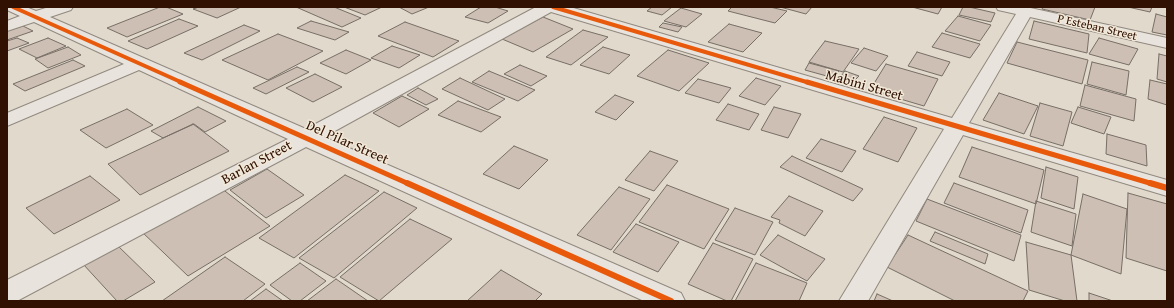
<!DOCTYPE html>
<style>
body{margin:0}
#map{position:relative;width:1174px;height:308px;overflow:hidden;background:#e1d9cc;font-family:"Gentium Book Plus",serif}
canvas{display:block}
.frame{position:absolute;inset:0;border:8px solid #301102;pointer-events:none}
</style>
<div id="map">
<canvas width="1174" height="308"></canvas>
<div class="frame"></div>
</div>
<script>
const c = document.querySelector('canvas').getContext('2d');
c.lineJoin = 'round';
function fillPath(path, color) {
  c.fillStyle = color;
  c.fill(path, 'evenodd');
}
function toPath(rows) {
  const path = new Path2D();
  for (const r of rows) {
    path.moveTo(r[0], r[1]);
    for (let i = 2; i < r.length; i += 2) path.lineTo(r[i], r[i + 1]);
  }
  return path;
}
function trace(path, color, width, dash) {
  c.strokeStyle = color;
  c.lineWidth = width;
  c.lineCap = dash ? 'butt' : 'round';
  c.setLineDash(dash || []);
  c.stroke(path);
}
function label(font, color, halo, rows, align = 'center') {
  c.font = font + ' "Gentium Book Plus",serif';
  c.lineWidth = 3;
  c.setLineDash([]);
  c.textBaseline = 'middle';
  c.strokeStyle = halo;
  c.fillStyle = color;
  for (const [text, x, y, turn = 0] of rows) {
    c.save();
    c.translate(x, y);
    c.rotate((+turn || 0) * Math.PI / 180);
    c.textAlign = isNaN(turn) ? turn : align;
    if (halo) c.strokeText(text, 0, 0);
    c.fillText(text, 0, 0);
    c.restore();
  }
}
const building = toPath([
 [160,7,166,7,183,14,127,37,107,28,160,7],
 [199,7,241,7,217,18,193,9,199,7],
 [296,7,334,7,361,18,342,27,296,7],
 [344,7,382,7,365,15,344,7],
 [399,7,429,7,412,14,399,7],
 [481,7,495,7,508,11,488,23,465,17,481,7],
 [652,7,672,7,662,15,647,11,652,7],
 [732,7,770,7,787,11,775,23,728,11,732,7],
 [780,7,812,7,806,14,780,7],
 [912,7,942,7,938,14,912,7],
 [963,7,969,7,995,13,991,22,959,15,963,7],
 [1043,7,1095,7,1090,20,1042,9,1043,7],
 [1128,7,1152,7,1150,12,1128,7],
 [681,8,702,14,686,27,664,21,681,8],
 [1156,14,1167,17,1167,35,1152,32,1156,14],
 [958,16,991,25,980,41,945,31,958,16],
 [543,17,573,29,533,52,502,39,543,17],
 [179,19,198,26,147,49,128,41,179,19],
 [311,21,349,32,335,40,297,28,311,21],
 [1034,21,1089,34,1087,53,1029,39,1034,21],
 [405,22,459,41,433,57,378,36,405,22],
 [663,23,682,27,678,32,659,27,663,23],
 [729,24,762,33,743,52,708,42,729,24],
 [244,25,260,31,202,60,184,53,244,25],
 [23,26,33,31,7,40,7,31,23,26],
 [583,30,608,37,571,65,546,57,583,30],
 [942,33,980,44,970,58,932,47,942,33],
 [278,34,323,51,268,80,222,60,278,34],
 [17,38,29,43,7,51,7,41,17,38],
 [48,38,66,46,37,58,19,49,48,38],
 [1099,38,1138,49,1129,65,1089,54,1099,38],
 [825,41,859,49,843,72,809,62,825,41],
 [1017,42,1088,60,1082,84,1007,63,1017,42],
 [392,46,420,55,399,68,371,58,392,46],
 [68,47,81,55,48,68,35,59,68,47],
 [603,47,630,55,609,74,580,65,603,47],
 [864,48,888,56,876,71,851,63,864,48],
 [346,50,371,60,346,74,320,63,346,50],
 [668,50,709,63,679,91,637,76,668,50],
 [917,52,950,62,942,76,908,66,917,52],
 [1159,54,1167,56,1167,82,1157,79,1159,54],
 [73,60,85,66,25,91,13,84,73,60],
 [1092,62,1129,71,1126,95,1087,84,1092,62],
 [809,63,839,71,834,78,805,70,809,63],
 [886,64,938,79,924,106,870,90,886,64],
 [520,65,547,76,531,86,504,74,520,65],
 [297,67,309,72,266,94,253,88,297,67],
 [489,71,535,90,518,101,472,82,489,71],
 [845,71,859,76,850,85,837,81,845,71],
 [315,74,342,87,313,102,286,88,315,74],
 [460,78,505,99,488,110,442,89,460,78],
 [756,78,781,86,765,105,739,96,756,78],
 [698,79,731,88,719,103,685,93,698,79],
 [1150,80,1167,84,1167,105,1148,99,1150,80],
 [1085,85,1136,99,1134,121,1080,106,1085,85],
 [418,88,438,99,426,105,407,95,418,88],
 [999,93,1038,106,1024,134,983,120,999,93],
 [615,95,634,102,616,120,595,112,615,95],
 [402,96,429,109,399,127,373,113,402,96],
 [458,101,501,117,481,132,438,115,458,101],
 [1040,103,1072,112,1063,146,1030,136,1040,103],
 [728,104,759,114,749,130,716,120,728,104],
 [198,107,226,121,205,132,194,124,163,138,151,131,198,107],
 [774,107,801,114,788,138,761,130,774,107],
 [1078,107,1111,117,1104,134,1071,123,1078,107],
 [127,109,153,125,106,148,80,130,127,109],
 [884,117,917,128,898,162,863,149,884,117],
 [193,124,229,151,140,195,108,164,193,124],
 [1107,134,1146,145,1147,166,1106,154,1107,134],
 [821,139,856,151,842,172,806,158,821,139],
 [514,146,548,160,519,189,483,174,514,146],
 [972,147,1044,170,1036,204,959,177,972,147],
 [650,151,678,161,654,191,625,180,650,151],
 [792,156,863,189,853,201,780,167,792,156],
 [1046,167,1078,177,1074,209,1041,198,1046,167],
 [267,169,304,195,266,218,230,190,267,169],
 [345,175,379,191,294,258,259,238,345,175],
 [90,176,120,200,54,234,26,208,90,176],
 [954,183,1028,210,1021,233,944,203,954,183],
 [667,185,729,209,704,249,639,222,667,185],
 [619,187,650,199,611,250,577,235,619,187],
 [221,188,270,226,188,276,141,231,221,188],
 [384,192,417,208,334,278,299,258,384,192],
 [1128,193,1167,204,1167,271,1126,258,1128,193],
 [1083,194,1127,209,1121,274,1071,255,1083,194],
 [789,196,823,211,805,236,779,223,780,220,771,217,789,196],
 [927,199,1021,235,1014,261,916,221,927,199],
 [1036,201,1076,214,1072,246,1031,232,1036,201],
 [735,208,773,222,755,255,715,240,735,208],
 [410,219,452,239,379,301,340,277,410,219],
 [636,224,679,242,658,272,613,252,636,224],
 [935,232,988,254,985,264,930,241,935,232],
 [778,235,825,259,807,281,760,255,778,235],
 [908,235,1028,291,1023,301,955,301,887,267,908,235],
 [1026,242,1071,255,1077,301,1065,301,1029,290,1026,242],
 [713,243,753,259,731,301,727,301,688,284,713,243],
 [117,245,155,282,123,301,117,301,83,264,117,245],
 [225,257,265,284,243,301,162,301,225,257],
 [300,263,326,281,300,301,292,301,270,285,300,263],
 [756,263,807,283,799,301,735,301,756,263],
 [501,270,542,294,535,301,467,301,501,270],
 [336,279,368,301,307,301,336,279],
 [266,289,283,301,250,301,266,289],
 [1089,293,1113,301,1089,301,1089,293],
 [877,294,893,301,874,301,877,294]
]);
fillPath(building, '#cdbfb4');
trace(building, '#776e65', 1);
const minor = toPath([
 [7,7,26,7,36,11,49,7,73,7,71,10,50,17,306,129,536,7,570,7,952,118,1016,14,998,10,996,7,1026,7,1167,38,1167,48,1030,17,969,123,1167,180,1167,196,963,135,868,301,839,301,944,129,551,12,324,137,681,293,685,301,644,301,306,147,17,301,7,301,7,280,288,139,139,70,7,126,7,113,124,64,34,22,7,31,7,21,20,16,7,10,7,7]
]);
trace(minor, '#91897f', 2);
fillPath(minor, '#e8e4dd');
trace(toPath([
 [13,7,183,83],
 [553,7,810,83]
]), '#e8590c', 4);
trace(toPath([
 [180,82,409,184],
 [807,82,1153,184]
]), '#e8590c', 5);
trace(toPath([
 [407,183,671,301],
 [1150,183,1167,188]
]), '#e8590c', 6);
label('12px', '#301102', '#f1e8d8', [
 ["P Esteban Street",1097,28,13]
]);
label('14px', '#301102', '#f1e8d8', [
 ["Mabini Street",864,86,16],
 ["Del Pilar Street",347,143,24],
 ["Barlan Street",257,163,-28]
]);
</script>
